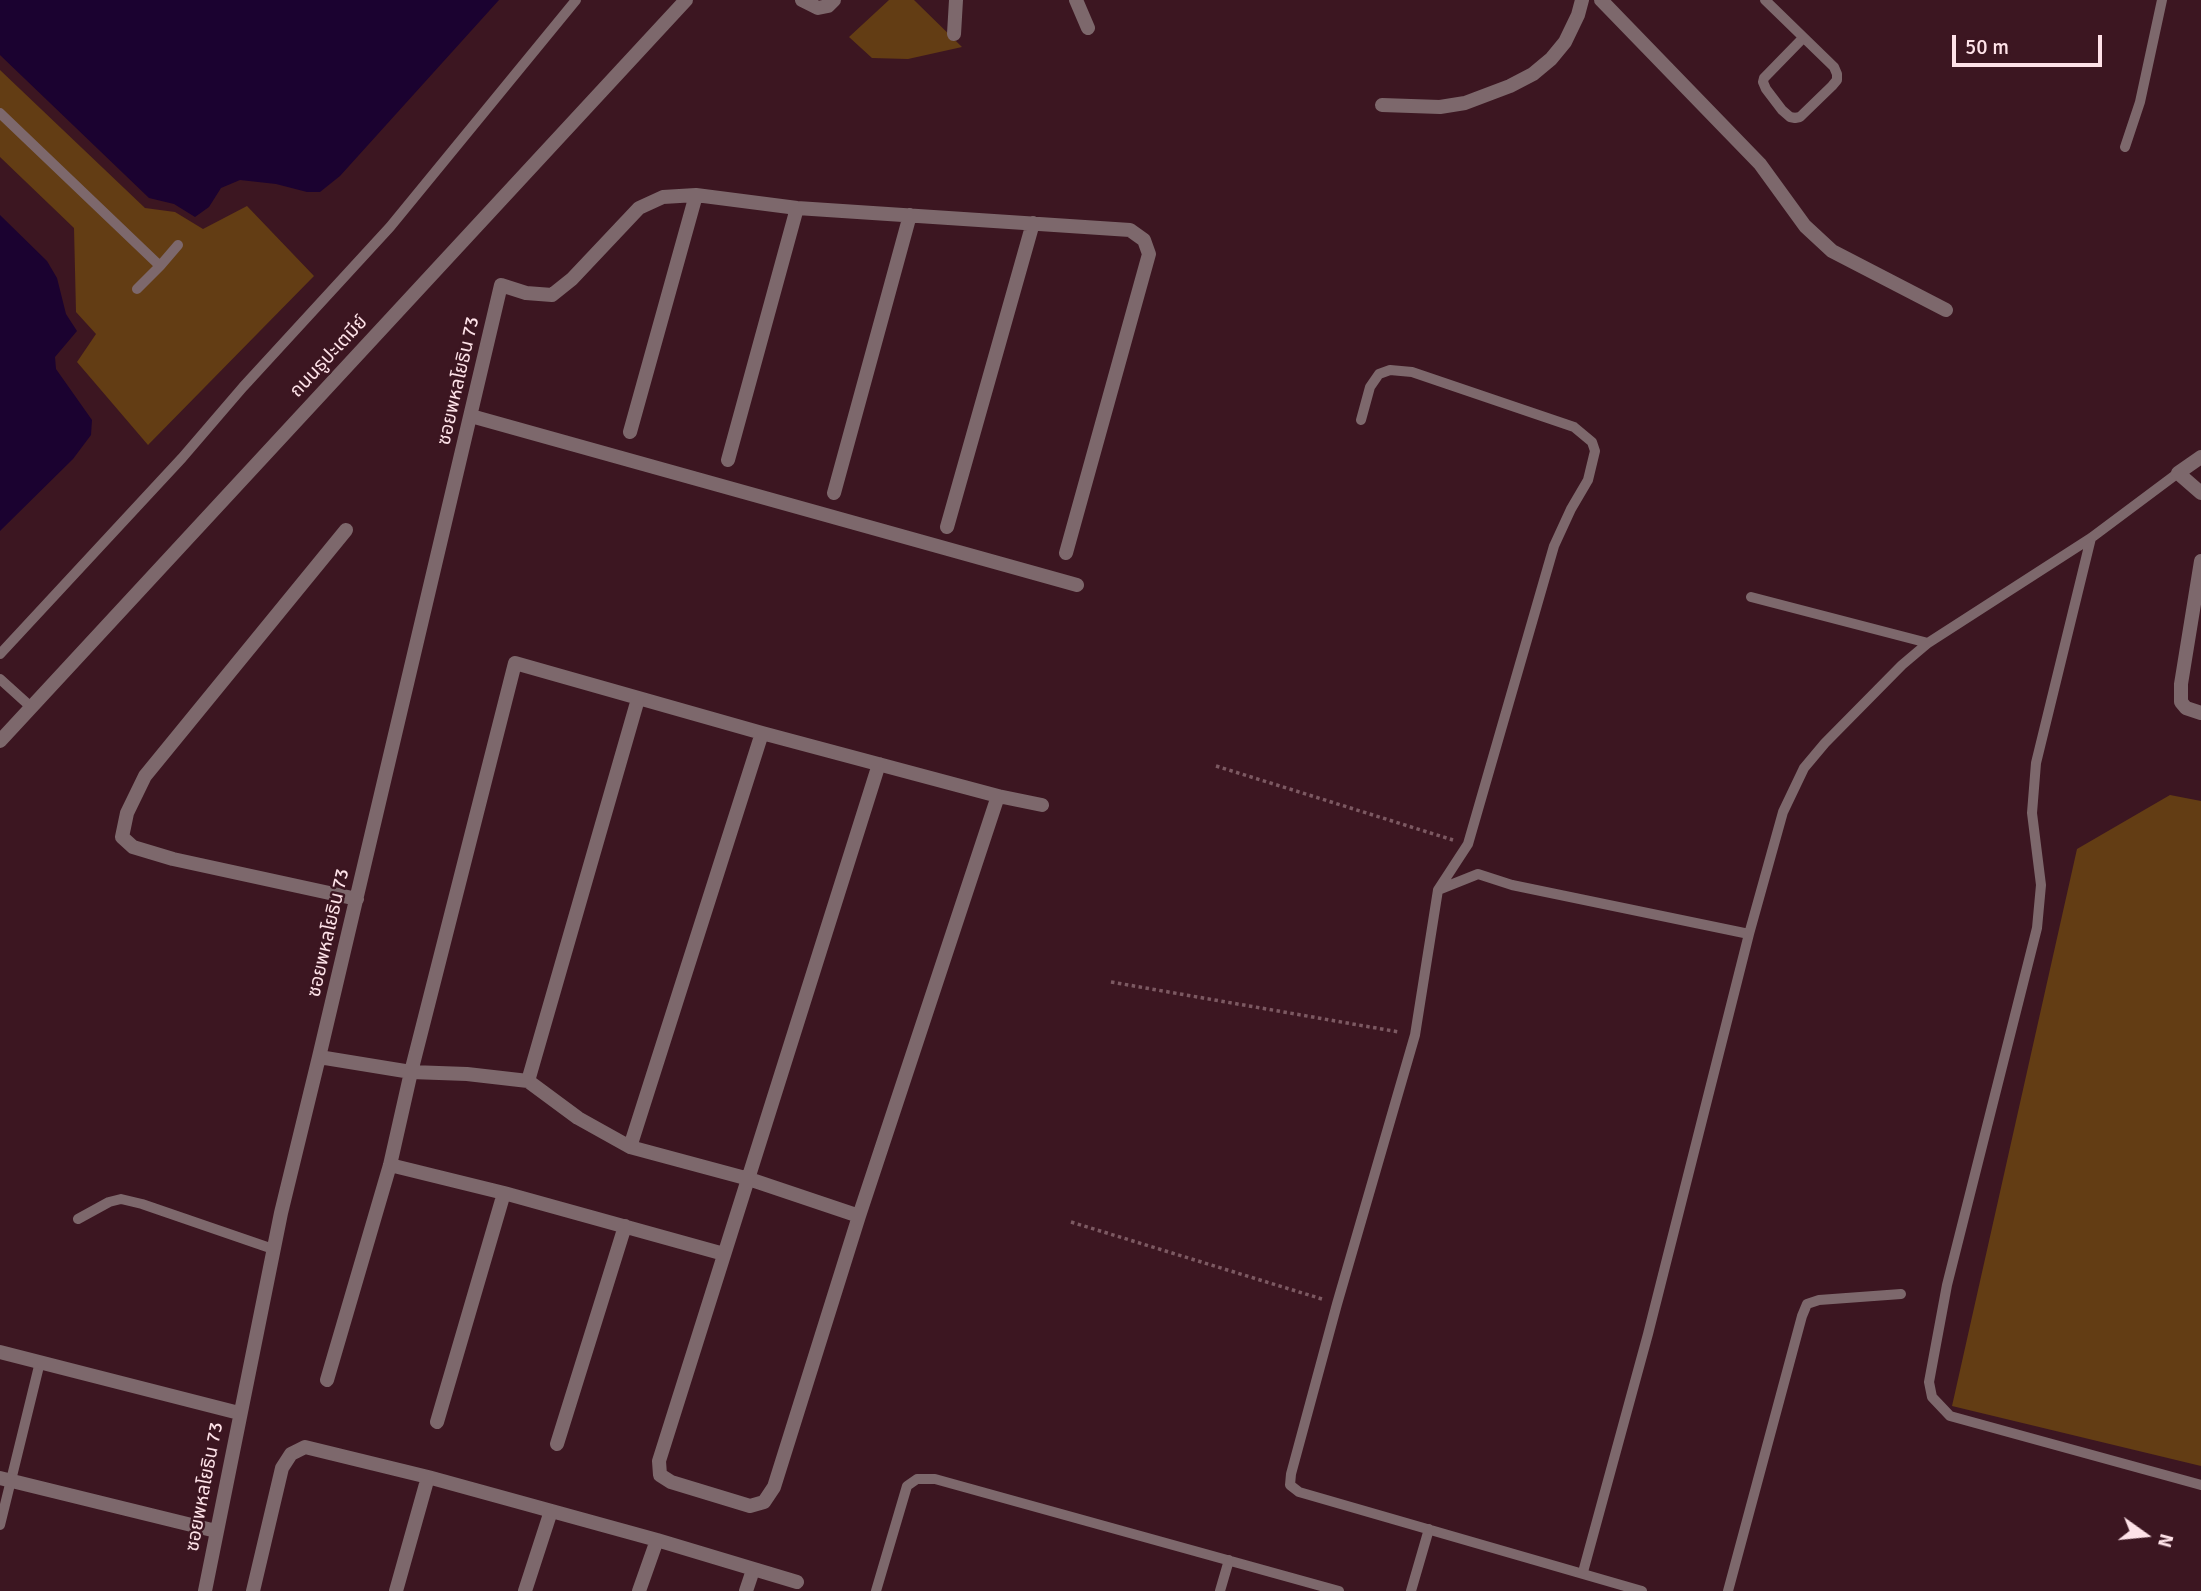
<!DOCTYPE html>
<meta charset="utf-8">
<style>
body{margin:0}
#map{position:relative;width:2201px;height:1591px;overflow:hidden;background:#3c1621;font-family:Signika,sans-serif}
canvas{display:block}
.north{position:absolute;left:2110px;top:1500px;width:70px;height:70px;-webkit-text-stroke:5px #3c1621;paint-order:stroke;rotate:105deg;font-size:19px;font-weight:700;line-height:28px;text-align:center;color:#fee2e8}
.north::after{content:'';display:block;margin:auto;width:24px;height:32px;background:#fee2e8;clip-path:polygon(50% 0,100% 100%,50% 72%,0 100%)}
.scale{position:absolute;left:1952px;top:35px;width:150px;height:32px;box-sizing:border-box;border:4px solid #fee2e8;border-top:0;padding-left:9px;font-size:21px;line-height:24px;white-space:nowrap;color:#fee2e8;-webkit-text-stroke:5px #3c1621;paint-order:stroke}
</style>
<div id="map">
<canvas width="2201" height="1591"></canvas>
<div class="north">N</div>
<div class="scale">50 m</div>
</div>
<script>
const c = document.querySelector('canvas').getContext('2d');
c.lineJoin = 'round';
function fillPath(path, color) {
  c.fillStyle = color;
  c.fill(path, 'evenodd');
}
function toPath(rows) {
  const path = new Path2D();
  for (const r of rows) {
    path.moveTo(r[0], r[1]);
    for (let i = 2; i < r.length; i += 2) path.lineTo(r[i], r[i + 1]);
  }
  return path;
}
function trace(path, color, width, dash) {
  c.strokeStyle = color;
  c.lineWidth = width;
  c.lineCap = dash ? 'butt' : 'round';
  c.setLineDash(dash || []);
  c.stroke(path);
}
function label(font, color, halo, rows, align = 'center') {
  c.font = font + ' Signika,"Noto Sans Thai",sans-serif';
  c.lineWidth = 5;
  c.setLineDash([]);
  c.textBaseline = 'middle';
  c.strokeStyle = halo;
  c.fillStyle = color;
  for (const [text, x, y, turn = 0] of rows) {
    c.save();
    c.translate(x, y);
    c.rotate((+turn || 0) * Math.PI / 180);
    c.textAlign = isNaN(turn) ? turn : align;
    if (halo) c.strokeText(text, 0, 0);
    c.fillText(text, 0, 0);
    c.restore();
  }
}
fillPath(toPath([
 [889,0,914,0,962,47,908,59,872,58,849,37],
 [0,70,145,208,175,212,203,229,247,206,314,276,148,445,77,362,96,334,76,312,74,228,0,157],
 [2170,795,2201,801,2201,1466,1952,1406,2077,849]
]), '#633d14');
fillPath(toPath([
 [0,0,499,0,340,176,320,192,307,192,276,184,240,180,221,188,209,207,195,217,174,204,149,198,0,55],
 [0,215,47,261,57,278,66,314,77,331,55,357,56,369,92,420,91,435,73,459,0,531]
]), '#1b0230');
trace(toPath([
 [1216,766,1453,840],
 [1111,982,1399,1032],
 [1071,1222,1322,1299]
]), '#7c5962', 3.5, [3.5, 3.5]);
trace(toPath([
 [1765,0,1834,67,1837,74,1837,80,1832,86,1800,117,1795,118,1790,117,1782,110,1766,89,1763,82,1764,78,1803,38],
 [0,113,160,266,137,289],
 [2125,147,2140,102,2162,0],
 [160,266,178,245],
 [1361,420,1370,387,1379,374,1390,370,1412,372,1574,427,1592,442,1595,451,1588,480,1571,509,1554,546,1468,844,1438,890,1478,874,1512,885,1749,934],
 [2091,538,2036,763,2032,813,2041,885,2037,928,1947,1285,1929,1382,1932,1397,1950,1416,2201,1485],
 [1751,597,1928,643],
 [0,654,182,458,243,387,390,227,576,0],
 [0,679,31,707],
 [1438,890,1415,1035,1337,1304,1291,1474,1290,1485,1299,1492,1642,1591],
 [78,1219,109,1202,121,1199,142,1204,273,1249],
 [0,1525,40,1362],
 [1583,1572,1648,1334,1749,934,1783,812,1804,768,1825,743,1902,665,1928,643,2091,538,2178,473],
 [876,1591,907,1486,917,1479,935,1479,1339,1591],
 [1220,1591,1229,1560],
 [1411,1591,1429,1529],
 [1728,1591,1802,1316,1807,1304,1819,1300,1901,1294]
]), '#7d686c', 10);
trace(toPath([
 [802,0,818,8,828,6,834,0],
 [1076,0,1088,28],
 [1601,0,1760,164,1805,226,1832,251,1946,310],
 [954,34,956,0],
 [1382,105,1440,107,1465,103,1510,86,1533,74,1551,59,1565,42,1578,15,1582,0],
 [471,416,1077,585],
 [630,432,696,195],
 [2201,457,2178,473,2201,493],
 [728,460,797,208],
 [834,493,910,215],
 [947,527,1033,223],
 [346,530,145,776,127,813,122,837,133,847,173,859,357,899],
 [2201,561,2181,684,2181,702,2186,708,2201,713],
 [0,741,686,0],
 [879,764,659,1461,660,1475,671,1482,750,1506,764,1502,774,1487,859,1216,998,796],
 [319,1057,411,1072,467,1074,528,1081,578,1118,630,1147,749,1179,859,1216],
 [528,1081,638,699],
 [630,1147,762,733],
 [390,1165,504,1193,724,1254],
 [0,1352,239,1413],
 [327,1380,390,1165,411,1072,515,663,762,733,998,796,1042,805],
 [437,1422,504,1193],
 [557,1444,625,1226],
 [0,1478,216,1531],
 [205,1591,281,1213,319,1057,501,285,526,293,552,295,572,279,639,208,663,197,696,195,797,208,1130,230,1144,240,1149,254,1066,553],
 [253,1591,282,1468,291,1454,305,1447,428,1477,657,1540,797,1582],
 [396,1591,428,1477],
 [525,1591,551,1511],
 [639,1591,657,1540],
 [746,1591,753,1570]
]), '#7d686c', 14);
label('19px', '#fee2e8', '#3c1621', [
 ["ถนนธูปะเตมีย์",329,357,-47],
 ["ซอยพหลโยธิน 73",459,381,-77],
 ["ซอยพหลโยธิน 73",329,933,-77],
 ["ซอยพหลโยธิน 73",205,1487,-79]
]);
</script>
